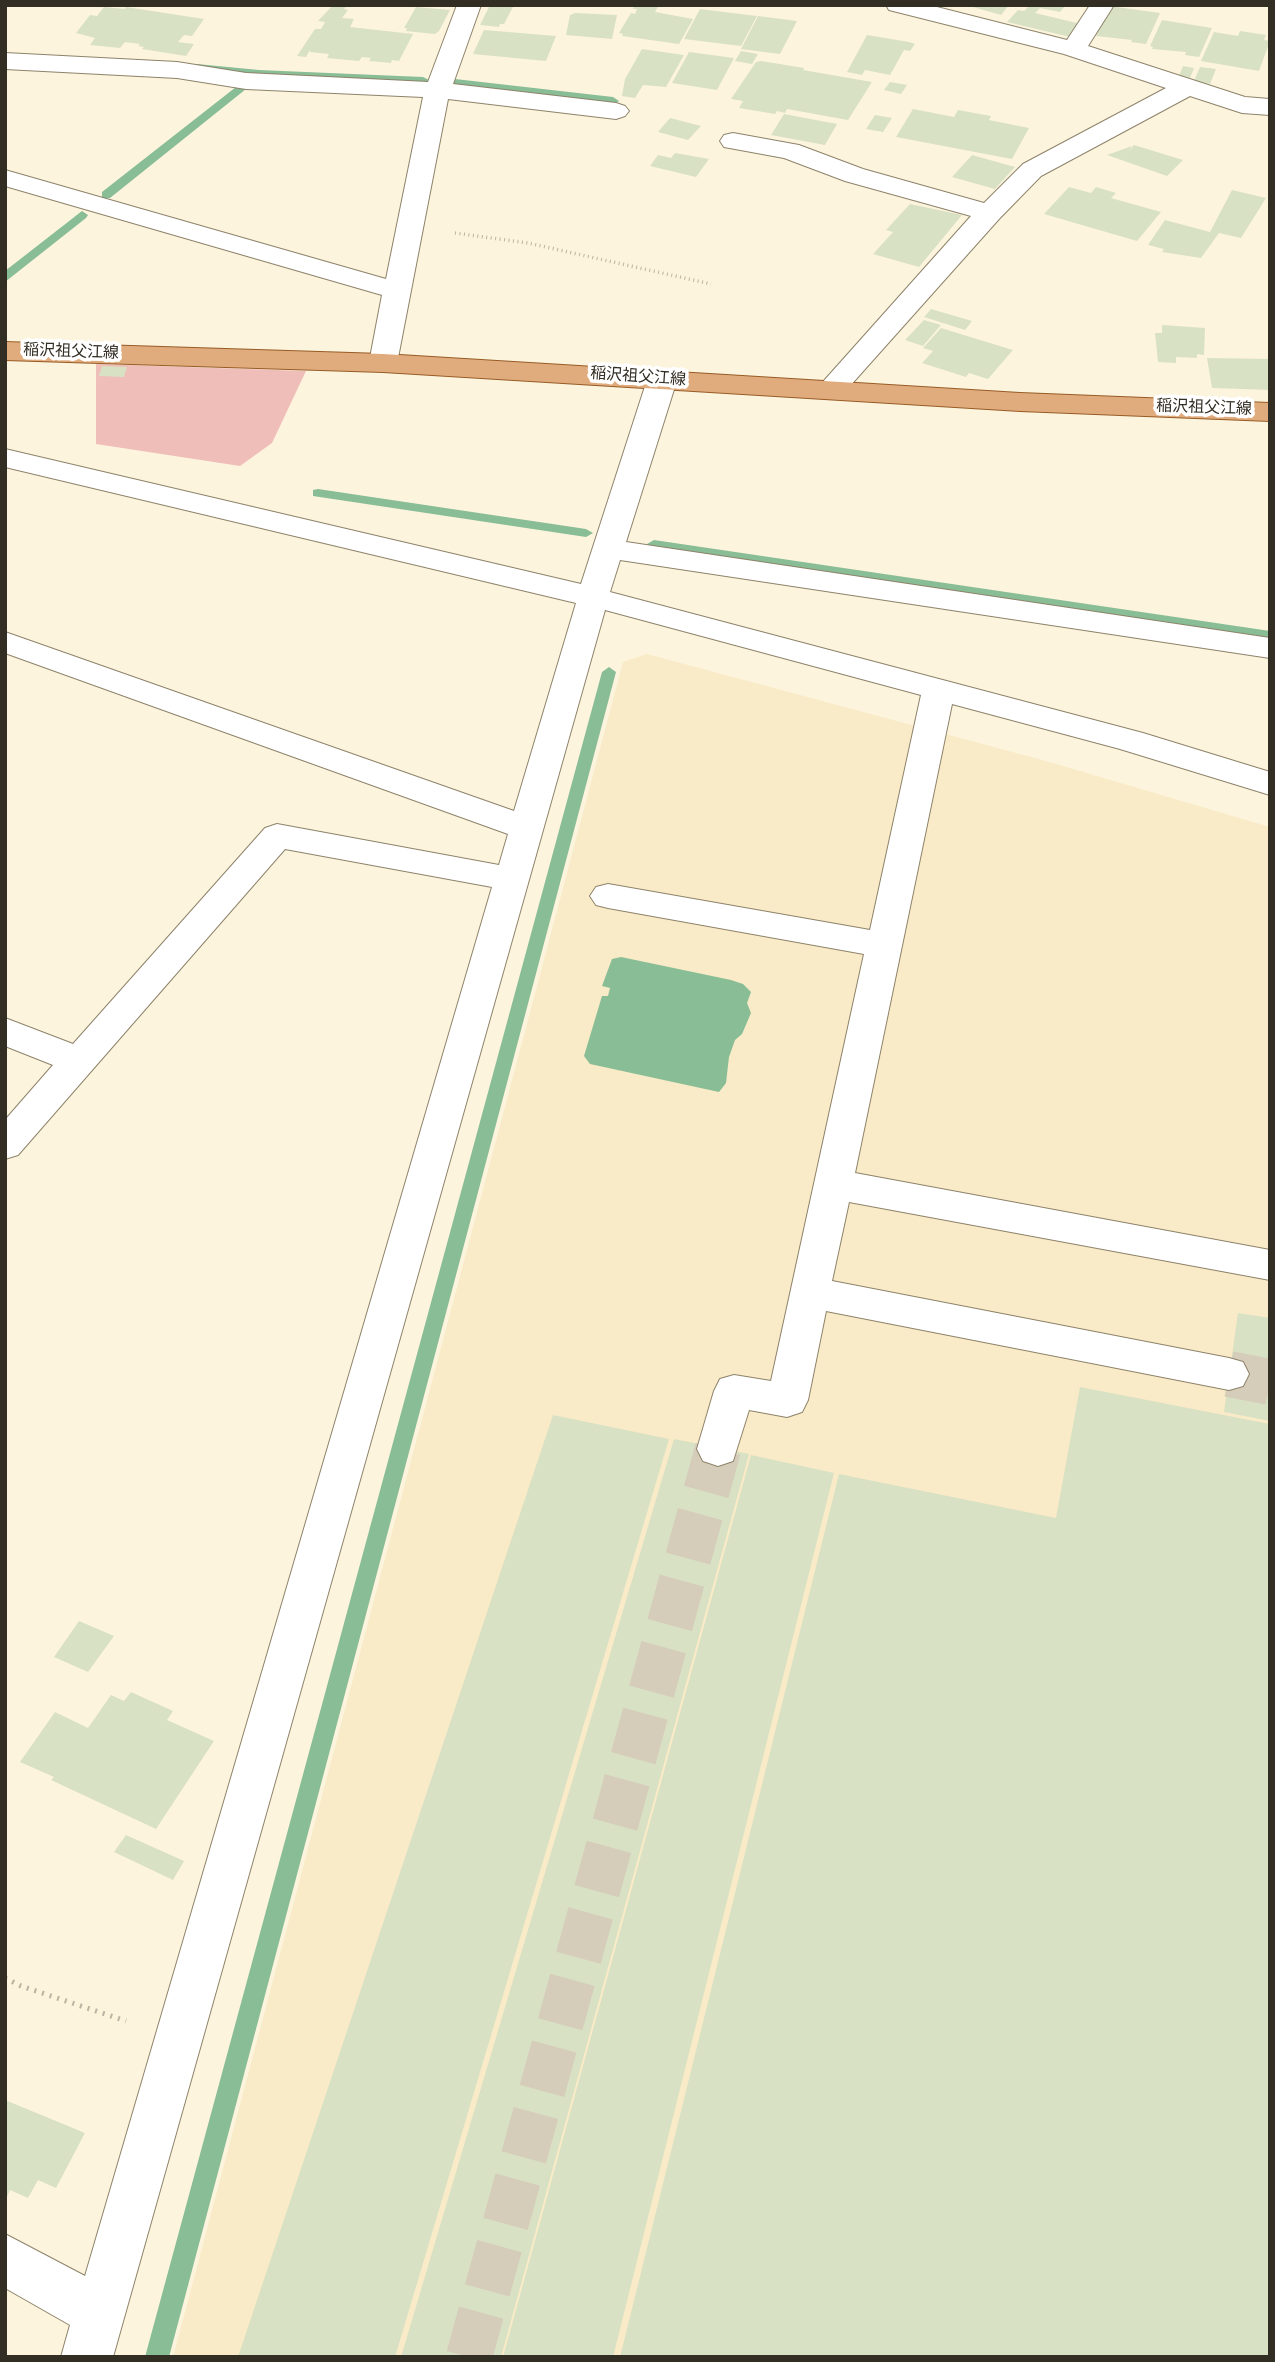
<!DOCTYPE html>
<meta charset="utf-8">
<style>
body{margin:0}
#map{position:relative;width:1275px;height:2362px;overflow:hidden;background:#fdf4de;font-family:Overpass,sans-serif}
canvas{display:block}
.frame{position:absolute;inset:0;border:7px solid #332e24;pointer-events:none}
</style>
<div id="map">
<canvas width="1275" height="2362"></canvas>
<div class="frame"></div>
</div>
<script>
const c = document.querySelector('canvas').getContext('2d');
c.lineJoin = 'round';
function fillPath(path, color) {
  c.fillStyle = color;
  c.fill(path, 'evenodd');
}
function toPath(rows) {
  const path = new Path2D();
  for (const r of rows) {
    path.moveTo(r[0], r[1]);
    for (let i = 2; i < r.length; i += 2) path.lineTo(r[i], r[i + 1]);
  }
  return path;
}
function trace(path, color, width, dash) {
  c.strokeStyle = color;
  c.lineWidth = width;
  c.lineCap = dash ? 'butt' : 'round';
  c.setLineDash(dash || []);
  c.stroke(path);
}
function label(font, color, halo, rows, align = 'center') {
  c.font = font + ' Overpass,"Noto Sans JP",sans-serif';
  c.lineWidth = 7;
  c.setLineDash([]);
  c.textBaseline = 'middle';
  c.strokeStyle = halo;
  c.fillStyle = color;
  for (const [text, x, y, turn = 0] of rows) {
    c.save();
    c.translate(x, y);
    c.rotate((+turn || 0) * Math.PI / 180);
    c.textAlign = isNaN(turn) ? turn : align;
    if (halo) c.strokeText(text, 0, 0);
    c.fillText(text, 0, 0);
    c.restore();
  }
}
fillPath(toPath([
 [647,654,1046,761,1270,827,1270,2357,173,2357,623,662]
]), '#f9ebc7');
fillPath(toPath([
 [96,364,306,371,272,443,240,466,96,444]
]), '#f0beb9');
fillPath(toPath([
 [621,957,731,980,743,984,751,992,747,1003,751,1013,742,1034,735,1040,729,1057,726,1083,719,1092,590,1064,584,1056,602,996,608,996,610,988,602,986,612,959]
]), '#88bd95');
fillPath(toPath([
 [197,64,259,70,423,77,429,80,423,83,259,76,193,69,193,65,197,64],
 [455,79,613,97,619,101,613,105,451,84,449,82,455,79],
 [236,87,246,89,110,198,102,198,102,192,236,87],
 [82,211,88,215,86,218,5,282,5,271,82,211],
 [318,489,586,529,593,533,586,537,313,496,313,490,318,489],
 [654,540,1270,631,1270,641,649,547,647,544,654,540],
 [609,667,616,672,169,2357,145,2357,602,672,609,667]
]), '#88bd95');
fillPath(toPath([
 [333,5,347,5,344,9,348,10,342,18,354,19,350,27,413,34,399,61,392,60,391,63,369,61,371,58,362,57,359,61,327,58,329,54,310,52,310,50,306,57,297,56,315,29,321,29,325,22,318,21],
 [490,5,514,5,504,24,500,24,499,27,480,25],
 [635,5,659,5,655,12,693,19,679,44,622,36,623,34,619,33,631,13,635,14,637,9,633,9],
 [966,5,1009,5,1001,15],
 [1030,5,1066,5,1060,12,1040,8,1035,13,1081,24,1070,37,1007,22,1018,10,1024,11],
 [1109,6,1160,13,1146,44,1131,42,1132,40,1096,36],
 [104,7,125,9,126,7,204,19,192,36,184,35,178,42,194,44,186,56,142,49,144,47,138,46,140,44,125,42,120,48,90,45,95,38,76,33,90,15,97,16],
 [416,7,450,10,439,31,435,34,406,31,407,28,404,28],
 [700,9,757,16,741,46,684,39],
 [575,13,617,15,612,39,566,35,570,15],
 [758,16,797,21,780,54,741,49],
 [1162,20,1212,28,1199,57,1185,55,1186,52,1152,49,1153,47,1150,46],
 [484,30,556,36,546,61,473,54],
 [1240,31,1266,35,1264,40,1270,41,1259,71,1201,61,1214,32,1238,36],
 [867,35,909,42,915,44,910,51,904,50,890,75,865,70,862,75,847,72],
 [642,49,684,55,666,87,643,85,635,98,622,96,625,79],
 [741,51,758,54,752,64,735,61],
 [689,52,734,58,717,90,672,83],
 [761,61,804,68,803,70,872,82,848,120,787,109,785,113,777,111,775,114,739,108,743,101,731,99,756,62],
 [1183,66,1194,68,1190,78,1179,76],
 [1200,67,1216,69,1210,84,1194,81],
 [890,82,907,85,901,94,884,90],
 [913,109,954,117,958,110,991,116,989,120,1029,128,1012,159,896,137],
 [784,114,837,124,825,145,771,135],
 [875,115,892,118,883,132,866,129],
 [670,118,701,126,688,140,658,132],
 [1134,145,1183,160,1167,176,1107,155,1132,146,1129,151],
 [675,153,709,159,696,177,650,166,658,155,671,158],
 [972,155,1015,167,995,189,952,177],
 [1069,187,1091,193,1096,187,1116,193,1111,198,1161,212,1137,241,1044,214],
 [1232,190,1266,198,1241,238,1219,233,1201,258,1162,252,1164,249,1148,245,1165,220,1210,232],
 [910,204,962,215,919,267,873,254,893,232,886,230],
 [931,309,972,321,965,330,924,317],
 [924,320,941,325,923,346,905,340],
 [1162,325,1205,328,1204,355,1197,354,1197,358,1176,357,1176,363,1158,362,1155,333,1162,333],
 [941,328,1013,350,988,379,969,373,966,377,922,363,933,351,923,348],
 [1207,358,1270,359,1270,390,1212,388],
 [102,366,127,367,124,377,99,376],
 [1238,1313,1270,1318,1270,1421,1224,1412],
 [1080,1387,1270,1424,1270,2357,620,2357,839,1474,1056,1518],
 [553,1415,669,1439,395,2357,238,2357],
 [674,1439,749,1454,501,2357,401,2357],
 [751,1455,834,1473,613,2357,503,2357],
 [79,1621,114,1636,88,1672,54,1657],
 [131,1692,173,1711,167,1720,214,1741,156,1829,51,1780,54,1777,20,1762,55,1712,88,1728,111,1695,124,1701],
 [126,1835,184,1861,173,1880,114,1852],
 [5,2100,85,2133,56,2188,38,2180,28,2198,10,2190,5,2201]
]), '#d9e1c4');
trace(toPath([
 [1229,1374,1270,1382],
 [469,2357,718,1449]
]), '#d5ccb9', 46, [46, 23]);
const minor = toPath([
 [457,5,481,5,453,84,616,103,625,106,629,111,625,116,616,119,448,99,397,363,393,369,383,372,373,369,369,363,382,295,5,186,5,170,386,279,423,97,246,89,177,78,5,69,5,53,177,62,246,73,428,82,457,5],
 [886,5,929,5,1067,40,1090,5,1114,5,1088,46,1245,97,1270,99,1270,115,1242,113,1190,96,1041,176,999,219,841,396,831,399,821,396,816,390,821,384,971,216,845,181,784,158,724,147,720,141,724,135,733,133,799,145,863,169,984,203,1023,164,1166,88,1064,54,889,10,886,5],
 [662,371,672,374,677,380,626,542,1270,638,1270,658,620,560,610,592,1143,733,1270,772,1270,795,1120,749,952,704,855,1173,1270,1250,1270,1280,849,1202,832,1281,1229,1358,1243,1362,1249,1374,1243,1386,1229,1390,826,1311,808,1400,802,1412,787,1417,749,1410,733,1461,718,1466,703,1461,697,1449,714,1391,720,1379,734,1375,771,1381,864,954,608,908,596,905,590,896,596,887,608,884,870,930,921,695,605,610,113,2357,61,2357,70,2325,5,2288,5,2234,85,2276,492,887,285,849,18,1155,5,1159,5,1120,53,1065,5,1046,5,1018,73,1044,265,828,277,824,499,865,508,834,5,653,5,632,514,811,576,603,5,467,5,449,581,584,647,380,652,374,662,371]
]);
const major = toPath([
 [5,342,383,354,1020,393,1270,403,1270,421,1020,411,383,372,5,360,5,342]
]);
trace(minor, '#8e836a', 2);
trace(major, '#975c26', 2);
trace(toPath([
 [455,233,528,243,711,284]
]), '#bcb4a2', 3.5, [1, 3.5]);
trace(toPath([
 [5,1978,21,1986,126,2021]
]), '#bcb4a2', 5, [2, 6]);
fillPath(minor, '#fff');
fillPath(major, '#e1ac7d');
label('16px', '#332e24', '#fff', [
 ["稲沢祖父江線",71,353,2],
 ["稲沢祖父江線",638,378,4],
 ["稲沢祖父江線",1204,409,2]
]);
</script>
